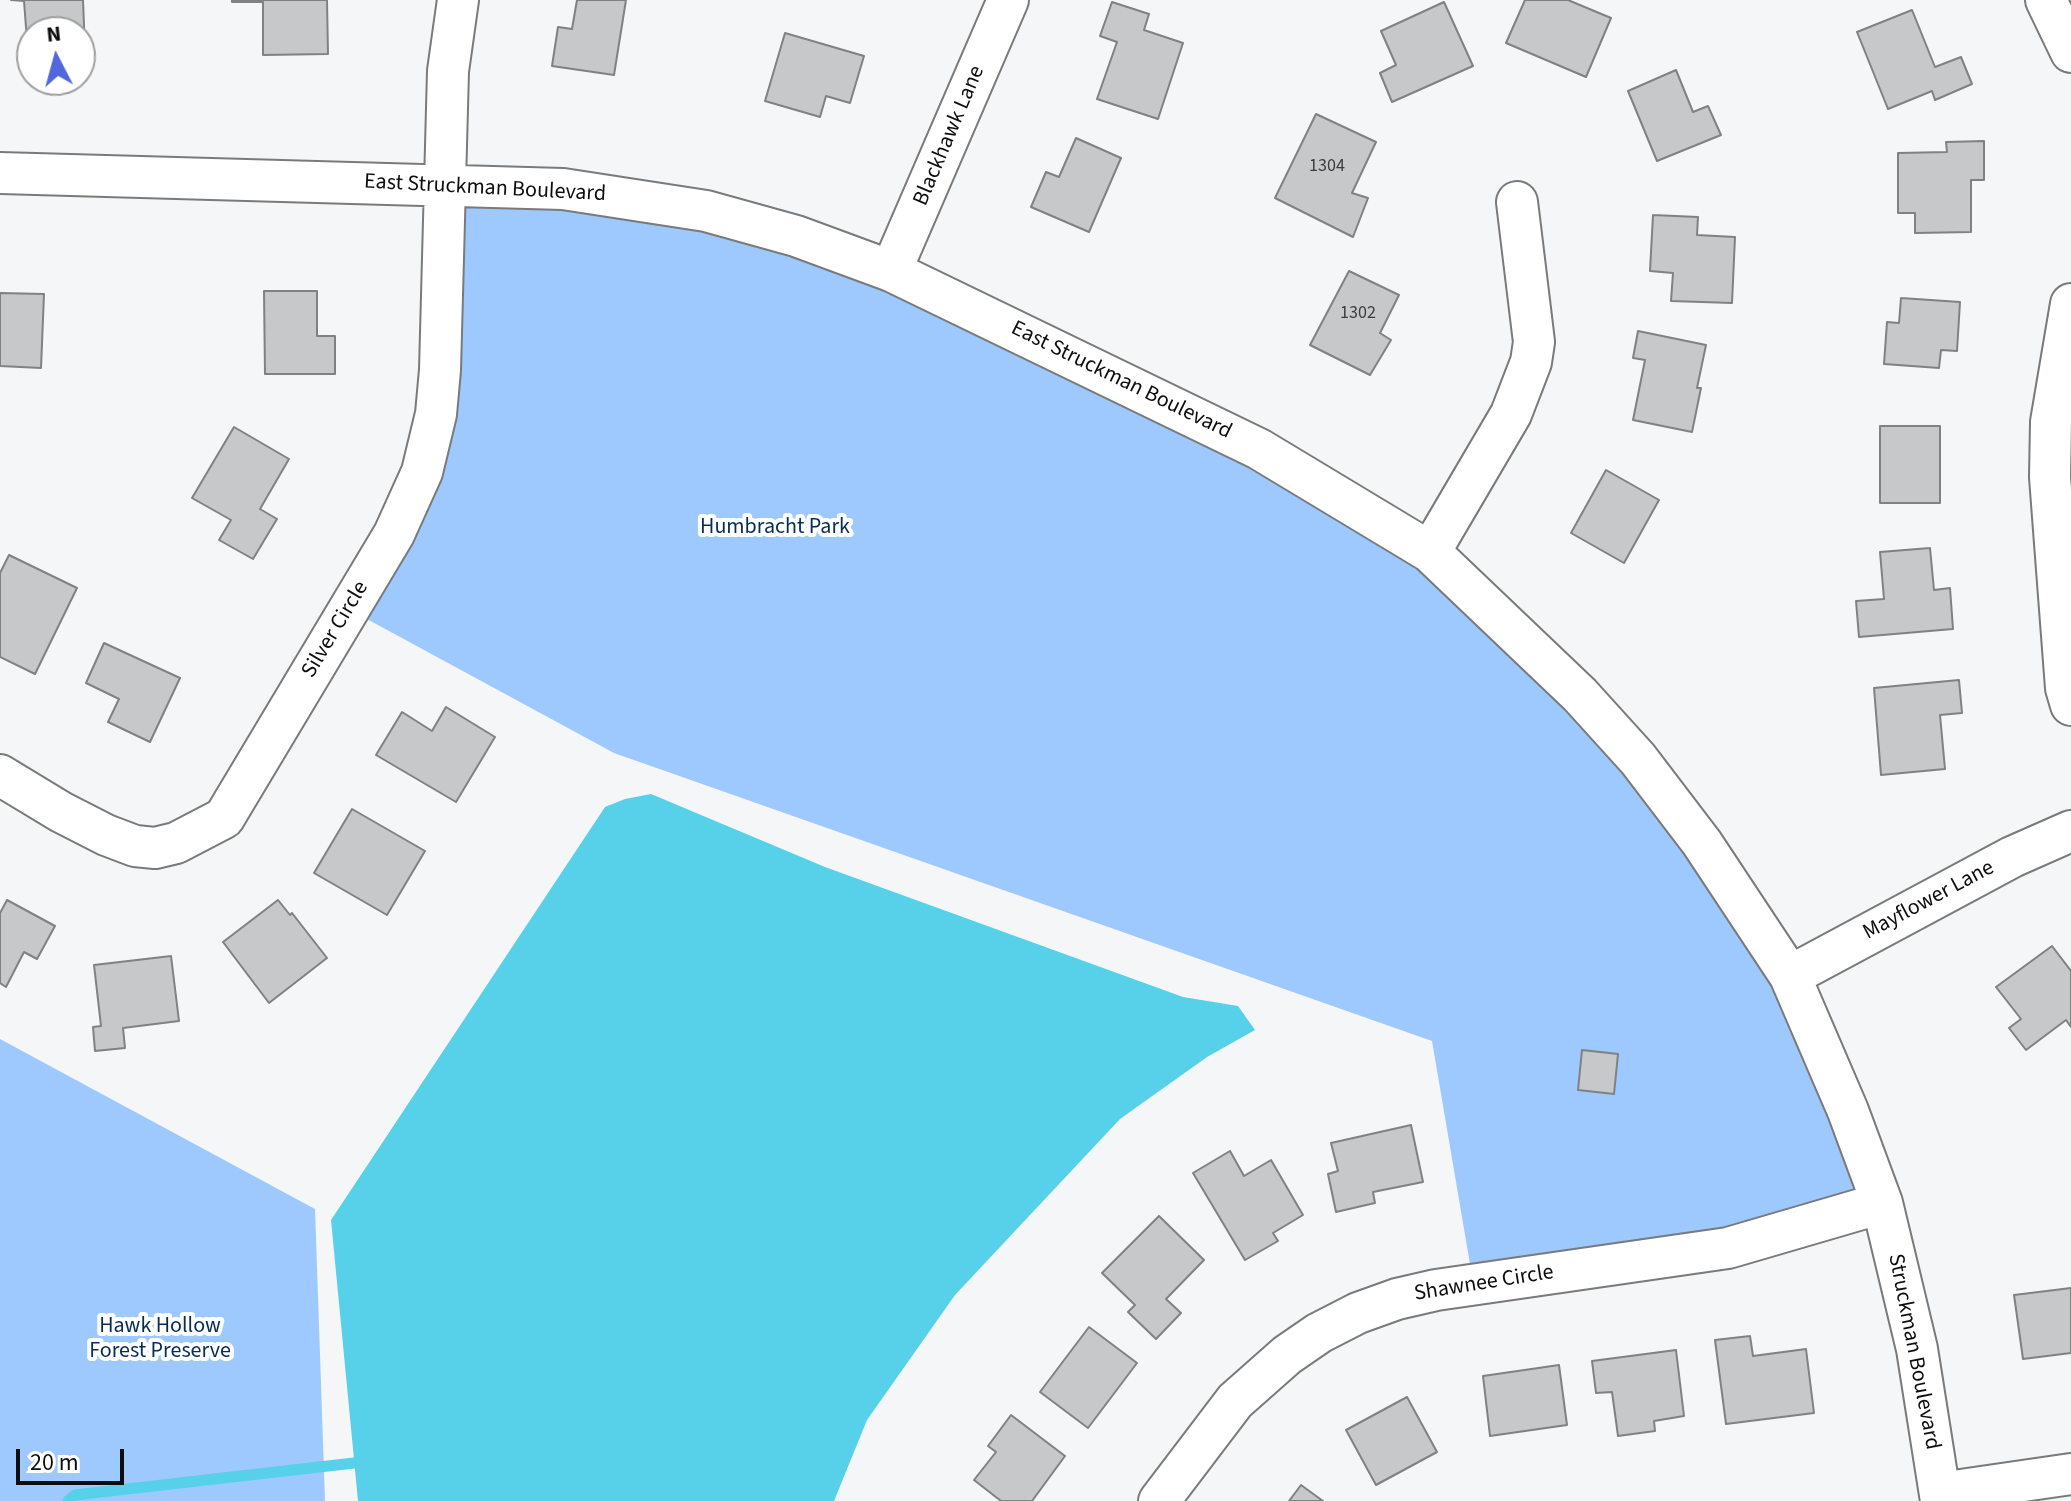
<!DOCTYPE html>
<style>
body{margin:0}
#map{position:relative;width:2071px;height:1501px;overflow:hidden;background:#f5f6f7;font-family:"Source Sans 3",sans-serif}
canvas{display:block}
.north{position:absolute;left:16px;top:16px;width:80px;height:80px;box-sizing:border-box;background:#fff;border:2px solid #9e9e9f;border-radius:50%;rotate:354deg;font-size:22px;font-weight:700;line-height:32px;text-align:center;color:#0d0d0e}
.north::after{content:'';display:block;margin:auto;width:28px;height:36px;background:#5367dd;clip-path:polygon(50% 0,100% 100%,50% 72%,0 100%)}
.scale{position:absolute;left:16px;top:1449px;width:108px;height:36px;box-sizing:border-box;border:4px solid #0d0d0e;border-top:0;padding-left:10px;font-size:24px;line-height:28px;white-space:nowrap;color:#0d0d0e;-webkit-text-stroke:6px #fff;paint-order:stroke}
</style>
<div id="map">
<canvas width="2071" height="1501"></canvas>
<div class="north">N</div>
<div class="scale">20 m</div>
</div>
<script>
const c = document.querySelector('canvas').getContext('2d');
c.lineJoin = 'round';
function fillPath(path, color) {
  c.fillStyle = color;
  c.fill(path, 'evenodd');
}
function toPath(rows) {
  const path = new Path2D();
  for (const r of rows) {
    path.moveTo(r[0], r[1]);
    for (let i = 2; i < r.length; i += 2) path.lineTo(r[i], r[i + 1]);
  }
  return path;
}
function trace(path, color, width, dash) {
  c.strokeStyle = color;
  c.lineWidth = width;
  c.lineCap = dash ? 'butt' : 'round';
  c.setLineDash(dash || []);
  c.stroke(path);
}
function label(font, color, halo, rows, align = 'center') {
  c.font = font + ' "Source Sans 3",sans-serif';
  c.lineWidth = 8;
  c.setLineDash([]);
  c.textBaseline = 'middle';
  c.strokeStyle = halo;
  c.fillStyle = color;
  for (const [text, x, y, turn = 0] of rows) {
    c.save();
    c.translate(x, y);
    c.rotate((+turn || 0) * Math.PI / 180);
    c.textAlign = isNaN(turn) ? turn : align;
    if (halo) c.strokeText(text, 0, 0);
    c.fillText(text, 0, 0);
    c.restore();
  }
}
fillPath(toPath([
 [459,200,594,204,714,228,880,281,1244,458,1425,564,1644,790,1778,980,1869,1195,1736,1234,1471,1270,1432,1041,614,753,365,618,425,508],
 [0,1039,315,1209,325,1501,0,1501]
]), '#9dc9fe');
fillPath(toPath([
 [651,794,825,867,1183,997,1238,1006,1255,1030,1207,1057,1120,1119,955,1295,867,1420,834,1501,358,1501,331,1220,605,807,625,799]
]), '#57d0e9');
trace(toPath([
 [68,1501,75,1495,354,1463]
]), '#57d0e9', 11);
const building = toPath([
 [11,0,83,0,85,50,80,51,80,32,32,32,32,53,28,54,24,1,11,0],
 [232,0,327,0,328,54,263,55,263,2,232,2,232,0],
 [577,0,626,0,614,75,552,66,558,27,572,29,577,0],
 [1525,0,1568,0,1611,18,1586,77,1506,43,1525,0],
 [1112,2,1149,14,1144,30,1183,43,1158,119,1097,99,1117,42,1100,36,1112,2],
 [1444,2,1473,66,1392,102,1380,73,1396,65,1381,31,1444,2],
 [1912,10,1935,67,1961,57,1972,84,1935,100,1932,91,1888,109,1857,32,1912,10],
 [785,33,864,56,850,103,826,96,820,117,765,101,785,33],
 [1676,70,1693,112,1708,106,1721,135,1657,161,1628,91,1676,70],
 [1316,114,1376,142,1352,193,1368,198,1353,237,1275,198,1316,114],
 [1076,138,1121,158,1089,232,1031,207,1046,172,1059,177,1076,138],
 [1984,141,1984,180,1971,180,1971,232,1915,233,1915,213,1898,213,1898,153,1947,152,1946,142,1984,141],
 [1653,215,1698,217,1697,235,1735,237,1732,303,1671,301,1673,273,1650,271,1653,215],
 [1349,271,1399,295,1380,333,1391,340,1370,375,1310,345,1349,271],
 [264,291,317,291,317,336,335,336,335,374,265,374,264,291],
 [0,293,44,294,41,368,0,366,0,293],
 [1901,298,1960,302,1957,351,1941,350,1939,368,1884,364,1887,322,1899,323,1901,298],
 [1638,331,1706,345,1697,388,1701,388,1692,432,1633,420,1645,360,1633,358,1638,331],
 [1880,426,1940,426,1940,503,1880,503,1880,426],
 [234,427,289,459,260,509,277,519,253,559,219,540,231,520,192,498,234,427],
 [1606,470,1659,500,1624,563,1571,533,1606,470],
 [1930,548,1934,590,1950,588,1953,629,1859,637,1856,601,1884,599,1880,552,1930,548],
 [9,555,77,588,35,674,0,657,0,573,9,555],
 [104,643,180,678,150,742,108,722,119,699,86,683,104,643],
 [1959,680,1962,713,1940,715,1945,769,1881,775,1874,688,1959,680],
 [446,707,495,737,456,802,376,755,402,712,432,731,446,707],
 [352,809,425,851,387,915,314,873,352,809],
 [7,900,55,926,37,959,24,952,6,987,0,983,0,913,7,900],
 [278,900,290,915,292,913,327,958,269,1003,223,942,278,900],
 [2052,946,2071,971,2071,1027,2066,1020,2026,1050,2009,1028,2021,1019,1996,987,2052,946],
 [171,956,179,1021,123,1028,125,1048,95,1051,93,1027,101,1026,94,965,171,956],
 [1582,1050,1618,1054,1614,1094,1578,1090,1582,1050],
 [1411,1125,1423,1182,1373,1192,1375,1203,1336,1212,1328,1174,1338,1171,1331,1143,1411,1125],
 [1230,1151,1244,1176,1271,1160,1303,1215,1273,1233,1278,1241,1245,1260,1193,1173,1230,1151],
 [1159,1216,1204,1260,1166,1299,1181,1313,1156,1339,1128,1312,1135,1305,1102,1273,1159,1216],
 [2071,1288,2071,1353,2023,1359,2014,1295,2071,1288],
 [1089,1327,1137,1363,1088,1428,1040,1392,1089,1327],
 [1750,1336,1753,1356,1806,1349,1814,1413,1726,1424,1715,1340,1750,1336],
 [1676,1350,1684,1416,1654,1421,1655,1431,1618,1436,1612,1392,1596,1393,1592,1361,1676,1350],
 [1559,1365,1567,1425,1490,1436,1483,1376,1559,1365],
 [1407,1397,1437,1452,1376,1485,1346,1430,1407,1397],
 [1011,1415,1065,1456,1032,1501,1001,1501,974,1480,996,1452,988,1446,1011,1415],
 [1301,1485,1323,1501,1289,1501,1301,1485]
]);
fillPath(building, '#c7c8c9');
trace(building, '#808182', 2);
const minor = toPath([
 [2046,0,2071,52],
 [0,173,563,189,706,211,796,236,891,271,1259,449,1430,552,1580,695,1638,759,1702,843,1790,976,1848,1111,1882,1203,1917,1349,1941,1501],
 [891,271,1008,0],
 [2071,304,2051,422,2050,477,2066,688,2071,705],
 [1430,552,1511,414,1531,362,1534,342,1517,202],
 [0,775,61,812,106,835,135,846,155,848,176,843,224,818,394,534,422,472,436,414,440,370,448,71,458,0],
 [1790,976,2012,857,2071,831],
 [1940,1493,2071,1474],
 [1159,1501,1235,1401,1287,1355,1319,1333,1358,1313,1397,1299,1436,1290,1728,1248,1882,1203]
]);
trace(minor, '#7a7a7b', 44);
trace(minor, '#fff', 40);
label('18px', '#3c3c3d', null, [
 ["1304",1327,167],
 ["1302",1358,314]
]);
label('22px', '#0d0d0e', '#fff', [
 ["Blackhawk Lane",950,136,-67],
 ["East Struckman Boulevard",485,189,3],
 ["East Struckman Boulevard",1121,381,26],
 ["Silver Circle",336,630,-59],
 ["Mayflower Lane",1929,901,-28],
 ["Shawnee Circle",1484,1284,-9],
 ["Struckman Boulevard",1913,1352,79]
]);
label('22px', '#062d56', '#fff', [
 ["Humbracht Park",775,528],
 ["Hawk Hollow",160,1327],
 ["Forest Preserve",160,1352]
]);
</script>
